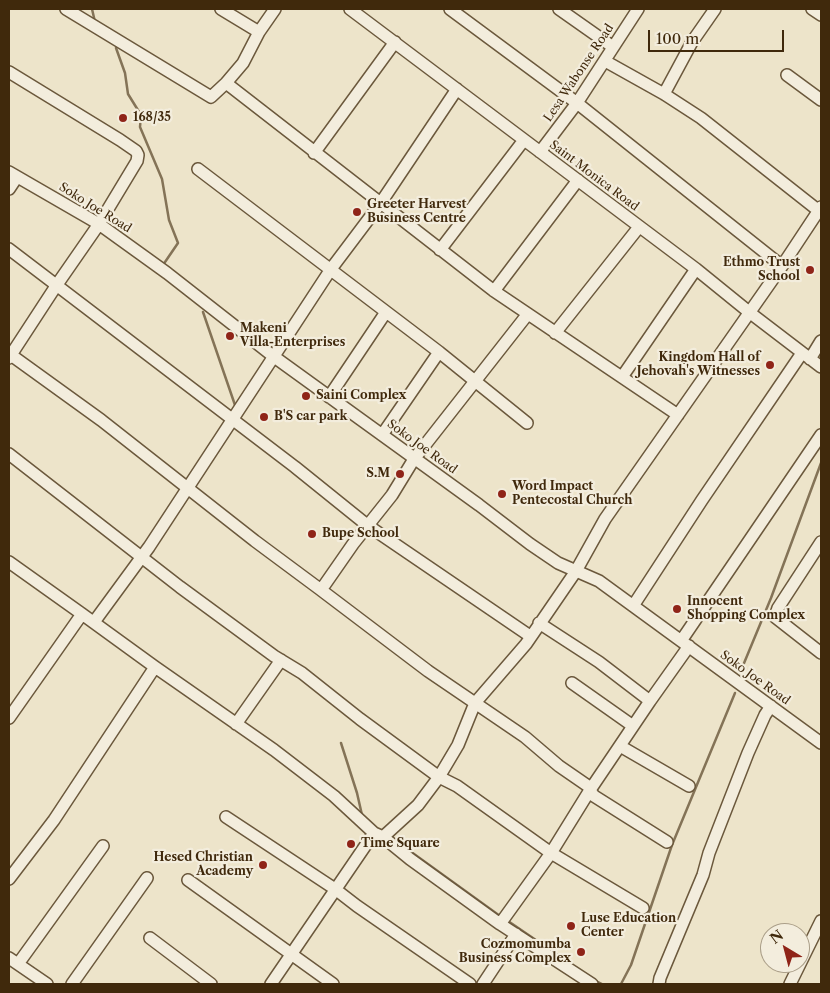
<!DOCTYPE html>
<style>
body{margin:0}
#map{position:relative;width:830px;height:993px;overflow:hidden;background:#ede4ca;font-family:"Libre Caslon Text",serif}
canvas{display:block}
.frame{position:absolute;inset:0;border:10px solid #40290c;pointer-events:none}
.north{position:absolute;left:760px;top:923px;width:50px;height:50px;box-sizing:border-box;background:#f3eddd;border:1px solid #ab9f89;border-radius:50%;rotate:323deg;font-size:14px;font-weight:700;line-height:20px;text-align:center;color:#40290c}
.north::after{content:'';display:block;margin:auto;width:18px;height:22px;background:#8f2418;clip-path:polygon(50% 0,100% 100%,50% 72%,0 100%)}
.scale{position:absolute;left:648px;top:30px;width:136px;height:22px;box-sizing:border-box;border:2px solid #40290c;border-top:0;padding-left:6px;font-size:15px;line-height:18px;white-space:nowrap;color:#40290c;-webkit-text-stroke:4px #f3eddd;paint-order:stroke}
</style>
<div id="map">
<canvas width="830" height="993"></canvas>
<div class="frame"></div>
<div class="north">N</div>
<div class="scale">100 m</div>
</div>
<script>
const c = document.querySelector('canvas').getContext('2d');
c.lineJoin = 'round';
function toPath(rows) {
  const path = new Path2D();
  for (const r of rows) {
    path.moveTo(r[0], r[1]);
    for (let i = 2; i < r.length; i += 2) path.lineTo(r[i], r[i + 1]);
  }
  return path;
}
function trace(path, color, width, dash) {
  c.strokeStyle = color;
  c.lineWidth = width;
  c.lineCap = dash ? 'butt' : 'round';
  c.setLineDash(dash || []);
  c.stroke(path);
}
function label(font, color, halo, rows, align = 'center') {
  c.font = font + ' "Libre Caslon Text",serif';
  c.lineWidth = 4.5;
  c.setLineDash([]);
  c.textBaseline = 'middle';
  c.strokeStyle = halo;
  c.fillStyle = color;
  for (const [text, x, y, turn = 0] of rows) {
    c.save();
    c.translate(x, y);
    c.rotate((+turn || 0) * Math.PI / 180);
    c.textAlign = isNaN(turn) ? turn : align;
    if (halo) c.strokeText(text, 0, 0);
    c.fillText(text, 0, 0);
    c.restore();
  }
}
trace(toPath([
 [92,9,95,22],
 [116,48,125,73,128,94,141,115,140,127,162,179,169,220,178,243,163,265,164,266],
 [203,312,236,408],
 [742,668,771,598,821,463],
 [341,743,357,793,362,815],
 [396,841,500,916],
 [508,921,552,951],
 [596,981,602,984],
 [621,984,631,965,672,845,735,693]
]), '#847357', 2.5);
const street = toPath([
 [66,9,211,97,226,83,243,63,259,32],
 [221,9,259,32,275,9],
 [350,9,696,269,749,312,821,367],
 [450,9,577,103,782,266],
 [559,9,613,47],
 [812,9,821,15],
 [605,61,664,94,701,118,819,211],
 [9,72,120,140,136,151,138,155,137,161,99,224,56,286,9,358],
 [787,75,821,100],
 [226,83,494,291,678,415],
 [664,94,692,42,715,9],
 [540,152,577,103,638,9],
 [314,153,395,42],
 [198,169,439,352,382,435],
 [9,172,99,224,167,273,273,356,479,505,530,544,558,563,599,581,821,743],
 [9,189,17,177],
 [9,249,295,467,367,525,530,636],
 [440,250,524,140],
 [494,291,578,180],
 [555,333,639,227],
 [439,352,527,423],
 [11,355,101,420,255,541,321,590],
 [810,359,821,341],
 [622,377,696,269],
 [329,397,386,312],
 [9,454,180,587,274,656,302,673,360,719,439,777,457,786,551,853,643,908],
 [821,542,778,608,775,617,821,653],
 [9,562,82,614,155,667,274,750,334,796,374,833,383,837,410,859,500,924,592,984],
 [633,606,702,500,802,353],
 [94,622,149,547,331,269,380,204,457,89],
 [539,623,599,662,650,701],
 [681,641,821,435],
 [572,683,633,726],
 [9,718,82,614],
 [236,724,281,660],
 [620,746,689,786],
 [226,817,335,889,357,906,470,984],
 [383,837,418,805,439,777,458,745,475,703,526,644,576,571,605,519,782,266,821,207],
 [667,842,594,796,590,790,650,701,689,646],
 [9,879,54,820,155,667],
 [188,880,333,984],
 [500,924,551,853,590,790,588,786,559,766,525,737,428,671,321,590,353,544,392,495,414,459,527,315],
 [150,938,211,984],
 [9,958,47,984],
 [18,964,103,846],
 [72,984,147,878],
 [271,984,374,833],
 [483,984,516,934],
 [659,984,660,978,703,875,709,853,748,753,765,715,771,706],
 [790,984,821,921]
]);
trace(street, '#6b583c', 14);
trace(street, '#f3eddd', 11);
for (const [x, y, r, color] of [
 [123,118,5,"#8f2418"],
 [357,212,5,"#8f2418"],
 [810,270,5,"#8f2418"],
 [230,336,5,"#8f2418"],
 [770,365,5,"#8f2418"],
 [306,396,5,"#8f2418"],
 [264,417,5,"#8f2418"],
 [400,474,5,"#8f2418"],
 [502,494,5,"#8f2418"],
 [312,534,5,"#8f2418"],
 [677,609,5,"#8f2418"],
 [351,844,5,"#8f2418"],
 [263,865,5,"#8f2418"],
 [571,926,5,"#8f2418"],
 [581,952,5,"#8f2418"]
]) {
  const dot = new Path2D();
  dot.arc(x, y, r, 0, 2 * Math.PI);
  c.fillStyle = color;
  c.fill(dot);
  trace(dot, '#f3eddd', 2);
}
label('12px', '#40290c', '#f3eddd', [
 ["Lesa Wabonse Road",579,73,-56],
 ["Saint Monica Road",594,176,37],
 ["Soko Joe Road",95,208,32],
 ["Soko Joe Road",422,447,36],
 ["Soko Joe Road",755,678,36]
]);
label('bold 12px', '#40290c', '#f3eddd', [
 ["168/35",133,118],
 ["Greeter Harvest",367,205],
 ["Business Centre",367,219],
 ["Ethmo Trust",800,263,"right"],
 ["School",800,277,"right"],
 ["Makeni",240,329],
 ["Villa-Enterprises",240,343],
 ["Kingdom Hall of",760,358,"right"],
 ["Jehovah's Witnesses",760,372,"right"],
 ["Saini Complex",316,396],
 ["B'S car park",274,417],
 ["S.M",390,474,"right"],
 ["Word Impact",512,487],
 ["Pentecostal Church",512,501],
 ["Bupe School",322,534],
 ["Innocent",687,602],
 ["Shopping Complex",687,616],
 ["Time Square",361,844],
 ["Hesed Christian",253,858,"right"],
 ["Academy",253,872,"right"],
 ["Luse Education",581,919],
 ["Center",581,933],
 ["Cozmomumba",571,945,"right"],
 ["Business Complex",571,959,"right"]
], 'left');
</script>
